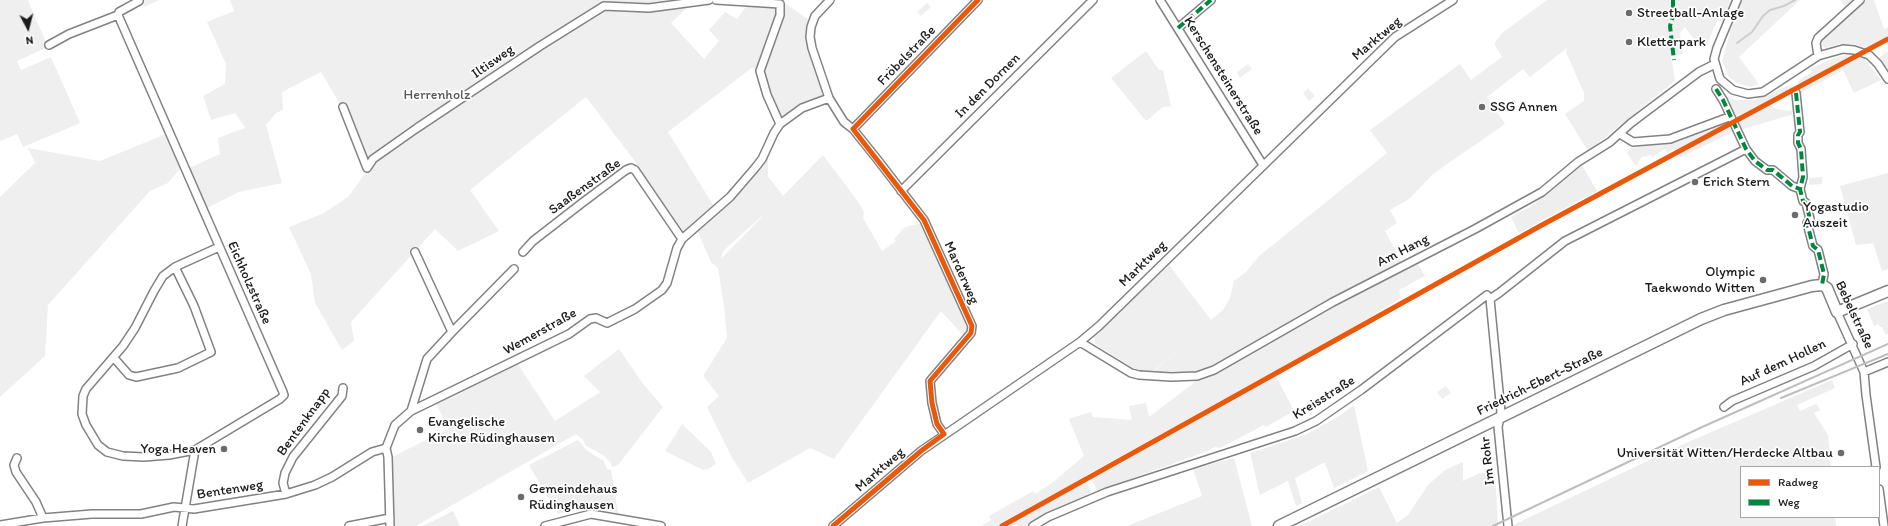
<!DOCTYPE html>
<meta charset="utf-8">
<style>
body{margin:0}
#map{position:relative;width:1888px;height:526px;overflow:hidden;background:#fff;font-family:Itim,sans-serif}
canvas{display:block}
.legend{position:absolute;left:1740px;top:466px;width:140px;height:52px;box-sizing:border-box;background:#fff;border:1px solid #a4a4a4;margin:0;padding:5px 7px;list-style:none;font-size:12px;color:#1c1c1c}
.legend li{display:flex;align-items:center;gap:8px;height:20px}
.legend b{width:20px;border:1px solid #a4a4a4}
.north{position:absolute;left:8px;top:8px;width:40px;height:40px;-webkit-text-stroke:3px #fff;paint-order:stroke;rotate:173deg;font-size:11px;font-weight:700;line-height:16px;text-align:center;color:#1c1c1c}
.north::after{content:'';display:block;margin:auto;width:14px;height:18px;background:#1c1c1c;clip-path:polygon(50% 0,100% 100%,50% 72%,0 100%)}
</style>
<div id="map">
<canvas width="1888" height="526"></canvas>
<ul class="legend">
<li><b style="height:5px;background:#e8590c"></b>Radweg</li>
<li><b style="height:5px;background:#00873e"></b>Weg</li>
</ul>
<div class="north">N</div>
</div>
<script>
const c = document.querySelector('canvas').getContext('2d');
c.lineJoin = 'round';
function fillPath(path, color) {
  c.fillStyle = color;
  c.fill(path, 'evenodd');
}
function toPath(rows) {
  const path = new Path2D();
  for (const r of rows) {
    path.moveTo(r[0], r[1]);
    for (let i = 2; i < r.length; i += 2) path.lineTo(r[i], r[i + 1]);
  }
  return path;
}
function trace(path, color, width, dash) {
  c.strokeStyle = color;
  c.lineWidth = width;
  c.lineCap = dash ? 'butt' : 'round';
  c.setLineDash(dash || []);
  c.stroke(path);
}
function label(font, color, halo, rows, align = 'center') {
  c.font = font + ' Itim,sans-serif';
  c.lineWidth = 3.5;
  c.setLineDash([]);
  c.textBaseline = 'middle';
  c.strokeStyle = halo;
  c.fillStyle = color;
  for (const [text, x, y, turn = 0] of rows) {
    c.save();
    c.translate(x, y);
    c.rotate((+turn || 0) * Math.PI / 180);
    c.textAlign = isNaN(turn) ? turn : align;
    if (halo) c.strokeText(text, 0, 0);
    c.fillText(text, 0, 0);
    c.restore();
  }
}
fillPath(toPath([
 [1582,165,1597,191,1519,233,1511,217,1530,207],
 [1888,173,1888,269,1882,271,1873,243,1856,245,1840,186],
 [1822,177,1822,184,1809,185,1809,178],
 [1888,301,1888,334,1886,335,1882,327,1880,327,1878,324,1874,326,1867,309],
 [1276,376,1294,411,1266,427,1264,425,1220,448,1215,447,1208,451,1097,491,1092,479],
 [1832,380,1835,388,1797,405,1800,411,1816,404,1818,406,1820,410,1814,413,1828,435,1831,467,1741,467,1741,517,1835,517,1836,526,1511,526,1679,446],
 [1354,405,1368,471,1334,488,1325,463,1323,463,1295,478,1302,503,1296,506,1288,481,1260,495,1250,453,1305,435,1336,418],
 [578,440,586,450,604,461,607,469,611,470,618,513,602,508,587,507,558,514,529,465],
 [1234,458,1252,526,1127,526,1202,496,1193,469],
 [1463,462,1463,481,1480,473,1495,472,1498,526,1300,526,1379,487,1397,523,1408,515,1428,485,1445,470],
 [453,511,460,526,423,526]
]), '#eee');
fillPath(toPath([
 [0,0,28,0,48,47,17,61,21,70,51,57,80,123,23,147,17,134,0,141],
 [141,0,159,0,144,7],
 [230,0,695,0,671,23,704,59,719,41,709,30,725,12,737,19,751,0,749,0,781,0,809,20,808,35,825,94,800,105,785,116,779,115,770,93,753,67,668,132,715,208,683,236,634,160,586,97,470,190,499,231,458,251,435,229,351,322,354,341,342,350,315,303,311,274,289,227,324,213,348,197,366,172,360,151,349,133,341,106,321,72,282,92,283,110,276,113,266,125,282,183,239,192,205,209,187,169,220,154,218,138,245,128,235,113,211,120,203,96,225,84,226,64,207,22,234,11],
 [1547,0,1800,0,1739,57,1759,84,1750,87,1737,83,1729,77,1722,61,1733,22,1717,21,1707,45,1705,46,1694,39,1685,27,1680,33,1683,54,1671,56,1675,81,1588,151,1565,114,1584,101,1584,93,1566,52,1567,48,1530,77,1523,69,1487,97,1505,124,1433,174,1409,199,1390,210,1397,223,1385,231,1406,270,1418,264,1425,276,1399,290,1401,298,1323,346,1085,476,1091,493,1028,526,981,526,991,520,989,516,1033,491,1035,494,1052,483,1084,456,1069,419,1091,412,1093,417,1132,420,1129,406,1146,403,1149,417,1195,382,1193,373,1152,373,1186,343,1151,373,1133,368,1095,344,1094,336,1169,265,1211,320,1223,310,1230,298,1234,281,1246,272,1259,256,1387,153,1370,130,1460,64,1471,80,1502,57,1494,44,1502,33],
 [1840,0,1874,0,1884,29,1888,27,1888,42,1882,40,1866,48,1853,44,1840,44,1825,48,1822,46,1821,40,1850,14],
 [927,3,931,7,921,16,917,12],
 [1146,51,1159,70,1163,70,1171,106,1163,107,1146,121,1111,78],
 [1888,51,1888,69,1879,58],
 [1855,53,1865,59,1881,80,1854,93,1843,70,1801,93,1801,99,1799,100,1798,81,1812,72,1810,69,1834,58],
 [1248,64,1252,69,1240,78,1237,72],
 [1793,84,1792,90,1767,103,1776,109,1792,111,1791,94,1793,93,1795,112,1794,114,1733,132,1681,157,1674,149,1667,153,1665,149,1652,157,1650,154,1646,157,1643,156,1639,160,1637,165,1635,165,1627,153,1631,148,1678,142,1723,123,1722,115,1731,111,1725,96,1736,100,1754,100],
 [1308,88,1315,96,1309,101,1303,93],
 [166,134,180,169,168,183,150,191,48,305,45,356,0,397,0,197,35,163,28,148,100,161],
 [768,147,768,176,783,196,823,155,859,203,864,212,863,218,882,251,896,241,894,239,905,227,922,223,969,324,969,331,964,336,941,311,834,459,810,448,748,483,731,456,707,407,719,396,703,376,727,338,724,306,718,268,711,262,696,228,732,197],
 [762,216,762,217,721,259,723,251],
 [619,349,644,385,663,407,618,465,612,467,611,463,603,455,585,445,584,441,576,434,416,526,394,526,392,457,448,429,436,403,518,364,555,421,600,392,584,376],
 [1446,386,1451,393,1442,399,1437,392],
 [682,424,711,452,716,464,708,469,703,470,665,451]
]), '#efefef');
trace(toPath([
 [1737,43,1752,32,1763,16,1770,10,1784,6,1795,0]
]), '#cdcdcd', 2);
const street = toPath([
 [716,0,780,4,780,15,760,71,767,95,780,124],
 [830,0,815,16,811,27,810,37,812,48,829,98,844,122,853,129,877,159,924,220,972,326,971,333,930,381,932,403,937,424,944,434],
 [1160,0,1263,165],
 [1737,0,1717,48,1714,59,1720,79,1733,90,1748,94,1763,92,1818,56,1843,49,1854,50,1869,55,1878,64,1888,79],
 [118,15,119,12,139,1],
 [1178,28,1211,0],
 [49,45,69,34,118,15,283,392,284,395,280,399,195,450,182,526],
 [1818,56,1816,43,1818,38,1860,0],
 [1716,89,1723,100,1746,149,1755,161,1767,170,1773,170,1792,186,1800,189],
 [1796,93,1800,132,1798,135,1798,143,1801,149,1803,177,1800,189,1803,201,1806,203,1810,219,1807,223,1813,246,1818,250,1824,274,1822,285],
 [343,107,367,168,373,159,417,128,540,46,604,6,649,8,709,0],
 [853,129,978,0],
 [1620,134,1633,142,1670,139,1729,117],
 [901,191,1093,0],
 [523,252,533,241,582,203,626,170,631,168,635,170,682,239],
 [1490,299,1501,412,1498,427,1508,526],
 [1837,312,1864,372,1866,395,1876,467],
 [452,332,514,269],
 [1080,342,1131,373,1139,375,1171,377,1197,376,1214,370,1333,302,1475,229,1542,192,1578,162,1610,142,1631,123,1699,72,1715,64],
 [114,358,129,375,136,377,178,368,211,352,194,306,175,267],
 [1864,372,1888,362],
 [1724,407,1732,401,1814,366,1853,344],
 [411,411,427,359,452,332,415,252],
 [195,450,169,455,144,457,123,456,107,452,98,445,86,425,82,414,83,396,86,389,123,346,135,328,154,291,163,276,175,267,219,247],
 [17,458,14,465,16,472,36,502,43,518],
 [1879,489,1884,526],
 [286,494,283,483,285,473,293,457,342,396,343,388],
 [0,525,43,518,92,514,141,514,174,507,194,509,286,494,315,485,332,477,372,452,386,448],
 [349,526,390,518],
 [390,526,388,457,386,448,395,425,411,411,569,334,590,319,596,318,607,323,635,309,662,290,667,283,677,248,682,239,730,197,755,168,762,159,774,133,780,124,802,108,829,98],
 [545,526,591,514,661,526],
 [833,526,921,451,1080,342,1099,326,1395,37,1453,0],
 [1033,526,1048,517,1107,492,1295,431,1316,421,1361,390,1487,295,1490,299,1499,293,1565,241,1746,149]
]);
const secondary = toPath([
 [1279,526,1701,319,1724,310,1812,286,1822,285,1827,288,1837,312,1888,291]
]);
trace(street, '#828282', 10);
trace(secondary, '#828282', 13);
trace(street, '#fff', 7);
trace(secondary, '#fff', 10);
trace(toPath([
 [1781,398,1888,354],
 [1493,526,1700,428,1888,344]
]), '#bebebe', 2);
trace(toPath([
 [1673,0,1673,16,1670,26,1674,60],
 [1178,28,1211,0],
 [1716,89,1723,100,1746,149,1755,161,1767,170,1773,170,1792,186,1800,189],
 [1796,93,1800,132,1798,135,1798,143,1801,149,1803,177,1800,189,1803,201,1806,203,1810,219,1807,223,1813,246,1818,250,1824,274,1822,285]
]), '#00873e', 4, [8, 4]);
trace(toPath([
 [833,526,921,451,944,434,937,424,932,403,930,381,971,333,972,326,924,220,853,129,978,0],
 [1002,526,1542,225,1888,39]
]), '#e8590c', 5);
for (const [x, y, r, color] of [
 [1629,13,4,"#6b6b6b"],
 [1629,42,4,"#6b6b6b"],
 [1482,107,4,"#6b6b6b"],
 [1695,182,4,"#6b6b6b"],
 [1795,215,4,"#6b6b6b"],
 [1763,280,4,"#6b6b6b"],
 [420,430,4,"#6b6b6b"],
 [224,449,4,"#6b6b6b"],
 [1841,453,4,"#6b6b6b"],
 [521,497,4,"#6b6b6b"]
]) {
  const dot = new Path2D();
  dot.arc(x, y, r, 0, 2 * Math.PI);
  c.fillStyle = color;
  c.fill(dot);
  trace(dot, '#fff', 1.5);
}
label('14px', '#1c1c1c', '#fff', [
 ["Streetball-Anlage",1637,13],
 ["Kletterpark",1637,42],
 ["SSG Annen",1490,107],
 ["Erich Stern",1703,182],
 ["Yogastudio",1803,207],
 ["Auszeit",1803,223],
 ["Olympic",1755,272,"right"],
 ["Taekwondo Witten",1755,288,"right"],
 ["Evangelische",428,422],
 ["Kirche Rüdinghausen",428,438],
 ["Yoga Heaven",216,449,"right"],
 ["Universität Witten/Herdecke Altbau",1833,453,"right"],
 ["Gemeindehaus",529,489],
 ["Rüdinghausen",529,505]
], 'left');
label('14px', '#1c1c1c', '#fff', [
 ["Marktweg",1377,39,-40],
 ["Fröbelstraße",907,56,-46],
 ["Iltisweg",493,62,-35],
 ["Kerschensteinerstraße",1223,76,58],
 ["In den Dornen",988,86,-45],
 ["Saaßenstraße",585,187,-36],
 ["Am Hang",1403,251,-27],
 ["Marktweg",1143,264,-44],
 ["Marderweg",961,273,66],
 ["Eichholzstraße",249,283,66],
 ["Bebelstraße",1854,315,65],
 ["Wemerstraße",540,332,-29],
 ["Auf dem Hollen",1783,363,-25],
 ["Friedrich-Ebert-Straße",1540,382,-26],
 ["Kreisstraße",1324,398,-32],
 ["Bentenknapp",304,422,-54],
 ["Im Rohr",1488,461,-96],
 ["Marktweg",880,470,-41],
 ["Bentenweg",230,490,-9]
]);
label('14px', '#575757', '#fff', [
 ["Herrenholz",437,95]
]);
</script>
